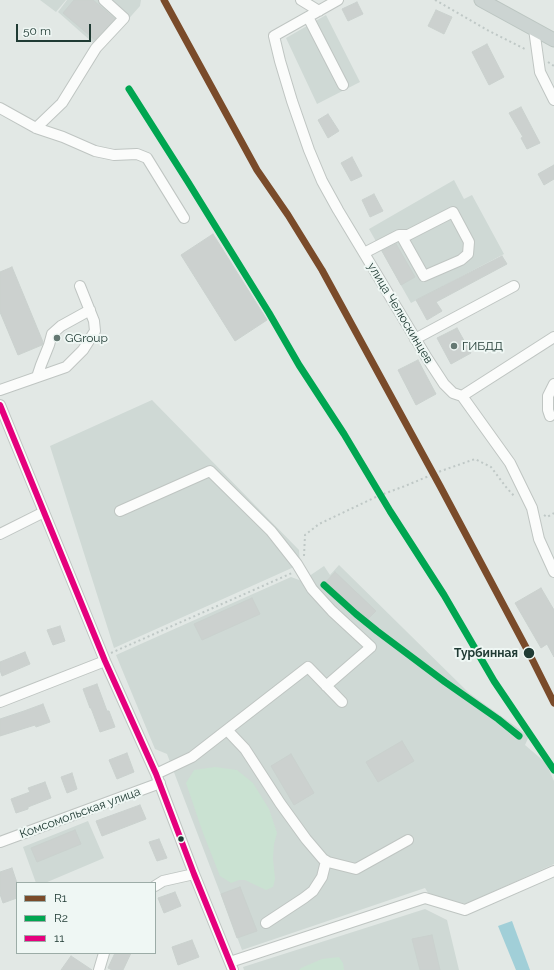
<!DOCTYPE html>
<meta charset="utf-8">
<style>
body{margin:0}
#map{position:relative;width:554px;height:970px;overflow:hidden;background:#e2e8e5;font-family:Raleway,sans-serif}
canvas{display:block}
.legend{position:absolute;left:16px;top:882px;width:140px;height:72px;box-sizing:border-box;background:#eff7f4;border:1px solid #9caca7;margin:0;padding:5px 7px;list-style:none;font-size:12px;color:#203b34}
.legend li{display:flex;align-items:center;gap:8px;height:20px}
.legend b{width:20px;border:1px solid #9caca7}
.scale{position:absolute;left:16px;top:24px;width:75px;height:18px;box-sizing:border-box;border:2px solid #203b34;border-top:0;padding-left:5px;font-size:12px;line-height:14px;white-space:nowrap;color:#203b34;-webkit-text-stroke:3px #eff7f4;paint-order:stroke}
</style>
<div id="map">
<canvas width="554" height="970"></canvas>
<ul class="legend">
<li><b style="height:5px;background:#7a4b2a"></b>R1</li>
<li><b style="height:5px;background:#00a651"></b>R2</li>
<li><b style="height:5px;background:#e5007d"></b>11</li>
</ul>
<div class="scale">50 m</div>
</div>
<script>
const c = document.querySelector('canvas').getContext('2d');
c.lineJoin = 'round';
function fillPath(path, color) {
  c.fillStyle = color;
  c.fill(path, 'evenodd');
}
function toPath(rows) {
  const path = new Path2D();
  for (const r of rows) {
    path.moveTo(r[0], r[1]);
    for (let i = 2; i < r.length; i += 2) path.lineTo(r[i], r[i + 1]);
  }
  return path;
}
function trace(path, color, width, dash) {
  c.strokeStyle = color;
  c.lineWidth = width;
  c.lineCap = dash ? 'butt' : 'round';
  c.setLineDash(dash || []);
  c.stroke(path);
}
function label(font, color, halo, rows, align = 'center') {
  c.font = font + ' Raleway,sans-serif';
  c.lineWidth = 4;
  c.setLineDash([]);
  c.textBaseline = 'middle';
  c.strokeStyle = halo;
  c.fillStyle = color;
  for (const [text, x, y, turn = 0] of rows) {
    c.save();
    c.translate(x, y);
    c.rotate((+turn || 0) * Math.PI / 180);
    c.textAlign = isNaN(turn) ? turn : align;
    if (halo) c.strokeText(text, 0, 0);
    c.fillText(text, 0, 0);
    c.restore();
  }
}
fillPath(toPath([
 [40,0,66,0,56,12],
 [67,0,141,0,140,6,101,50,58,12],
 [326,15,360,82,317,104,286,38],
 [454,180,464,199,472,195,504,254,411,303,369,229],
 [152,400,299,550,300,563,294,567,114,648,50,446],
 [339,565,469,693,529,736,525,745,546,763,554,781,554,864,466,904,430,896,425,888,242,950,167,754,155,749,116,655,291,577,302,581,324,566,330,575],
 [88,821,104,858,45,883,36,883,23,847],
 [425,909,447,920,459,970,244,970,243,967]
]), '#cfd9d5');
fillPath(toPath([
 [215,767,237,770,253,783,269,809,277,833,274,844,273,859,275,879,273,887,266,890,245,880,239,880,231,883,220,876,203,833,186,783,194,770],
 [339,957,343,963,344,970,299,970,301,968,322,959]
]), '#cae2d2');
fillPath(toPath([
 [512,921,530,970,516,970,498,926]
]), '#a1cfd8');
const building = toPath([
 [74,0,93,0,115,19,95,40,63,13,74,0],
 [357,2,363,14,348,21,342,9,357,2],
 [436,10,452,17,444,34,428,26,436,10],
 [487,44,504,77,489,85,472,52,487,44],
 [521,107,540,143,527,149,521,138,523,137,509,113,521,107],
 [328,114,339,131,328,138,318,120,328,114],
 [352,157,362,176,351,181,341,163,352,157],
 [554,165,554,179,544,185,538,174,554,165],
 [374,194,383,211,370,217,362,200,374,194],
 [213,234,267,320,235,341,181,255,213,234],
 [396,244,415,277,401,285,382,251,396,244],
 [502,256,507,264,436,302,442,311,427,320,416,300,502,256],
 [12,267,43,342,42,345,18,355,0,312,0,272,12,267],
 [457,328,471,353,451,364,437,338,457,328],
 [418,360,436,394,416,405,398,370,418,360],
 [335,572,376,611,365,622,325,583,335,572],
 [541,588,554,610,554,657,547,644,541,648,515,603,541,588],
 [252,598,260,614,202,640,194,624,252,598],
 [60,626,65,641,53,645,47,630,60,626],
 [25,652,30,664,2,676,0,670,0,662,25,652],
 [97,684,107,711,109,711,115,727,100,732,91,708,90,708,83,689,97,684],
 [43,704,50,722,36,727,35,725,0,736,0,719,24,711,43,704],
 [402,741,414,761,378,782,366,762,402,741],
 [127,753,134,772,117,779,109,760,127,753],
 [291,754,314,793,294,805,271,766,291,754],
 [72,773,77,789,67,793,61,777,72,773],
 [45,782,51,798,28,807,28,809,16,813,11,799,30,792,28,788,45,782],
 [140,805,146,819,102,836,96,821,140,805],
 [75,830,81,844,37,862,31,848,75,830],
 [159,839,167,858,157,861,149,842,159,839],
 [12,868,17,883,17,898,3,903,0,894,0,872,12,868],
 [240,887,257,931,237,938,221,894,240,887],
 [175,892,181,906,164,913,158,898,175,892],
 [432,935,440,970,420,970,412,939,432,935],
 [192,940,199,957,178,965,172,947,192,940],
 [115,953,131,953,123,970,112,970,108,968,115,953],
 [71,956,92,970,61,970,71,956]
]);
fillPath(building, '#ccd1cf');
trace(building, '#cad1ce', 1);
const minor = toPath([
 [301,0,319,11],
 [338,0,274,36,280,61,292,101,309,150,322,181,338,210,427,358,444,384,453,393,462,396,510,463,532,508,539,539,554,572],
 [308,17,343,85],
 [534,29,540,72,554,100],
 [0,108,36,128,63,137,95,151,114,155,137,154,147,158,184,218],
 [36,128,62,103,96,48,124,18,104,0],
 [364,253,399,235,408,235,453,212,469,242,468,254,461,260,424,276,401,235],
 [415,339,514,286],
 [37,377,41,365,49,345,52,334,61,326,90,310],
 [0,390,66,367,83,350,95,331,94,321,80,286],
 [462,396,554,337],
 [0,405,105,661,156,774,194,874,233,970],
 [550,416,548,410,548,396,554,384],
 [120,511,210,471,271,531,297,564,312,589,332,611,371,647,326,686],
 [0,534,44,512],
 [0,702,105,661],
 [227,730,245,749,280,803,306,839,323,859,328,862,356,869,408,840],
 [156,774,192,757,308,667,342,702],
 [0,842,160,783],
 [155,886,163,881,194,874],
 [266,923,304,898,313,891,322,877,326,861],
 [230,962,425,898,465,910,554,871],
 [99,970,104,953]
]);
const major = toPath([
 [481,0,554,40]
]);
trace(minor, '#bfc5c2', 12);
trace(major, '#bbc5c1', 15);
trace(toPath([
 [435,0,489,31,527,50],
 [548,62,554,66],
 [544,515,547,517,554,513],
 [304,556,305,535,319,524,378,496,405,486,441,471,475,459,491,467,506,487,515,497],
 [111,653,292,573]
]), '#bfc8c6', 2, [2, 3]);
trace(minor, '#fbfcfb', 10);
trace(major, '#ccd4d2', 13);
trace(toPath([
 [0,405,105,661,156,774,194,874,233,970]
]), '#e5007d', 6);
trace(toPath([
 [164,0,257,170,288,215,322,270,440,486,529,653,554,703]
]), '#7a4b2a', 7);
trace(toPath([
 [129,89,188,182,269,313,299,365,344,434,390,511,444,595,494,681,554,770],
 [324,585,356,614,377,631,445,682,498,719,519,736]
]), '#00a651', 7);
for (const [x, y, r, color] of [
 [57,338,4,"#647872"],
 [454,346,4,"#647872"],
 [529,653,6,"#203b34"],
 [181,839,3.5,"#203b34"]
]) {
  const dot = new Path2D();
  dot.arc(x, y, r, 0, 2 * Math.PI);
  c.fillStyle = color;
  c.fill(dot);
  trace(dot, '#eff7f4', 1.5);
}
label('12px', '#203b34', '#eff7f4', [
 ["улица Челюскинцев",400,313,59],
 ["Комсомольская улица",80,813,-20]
]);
label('12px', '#203b34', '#eff7f4', [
 ["GGroup",65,338],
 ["ГИБДД",462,346]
], 'left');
label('bold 12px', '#203b34', '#eff7f4', [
 ["Турбинная",518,653]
], 'right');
</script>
